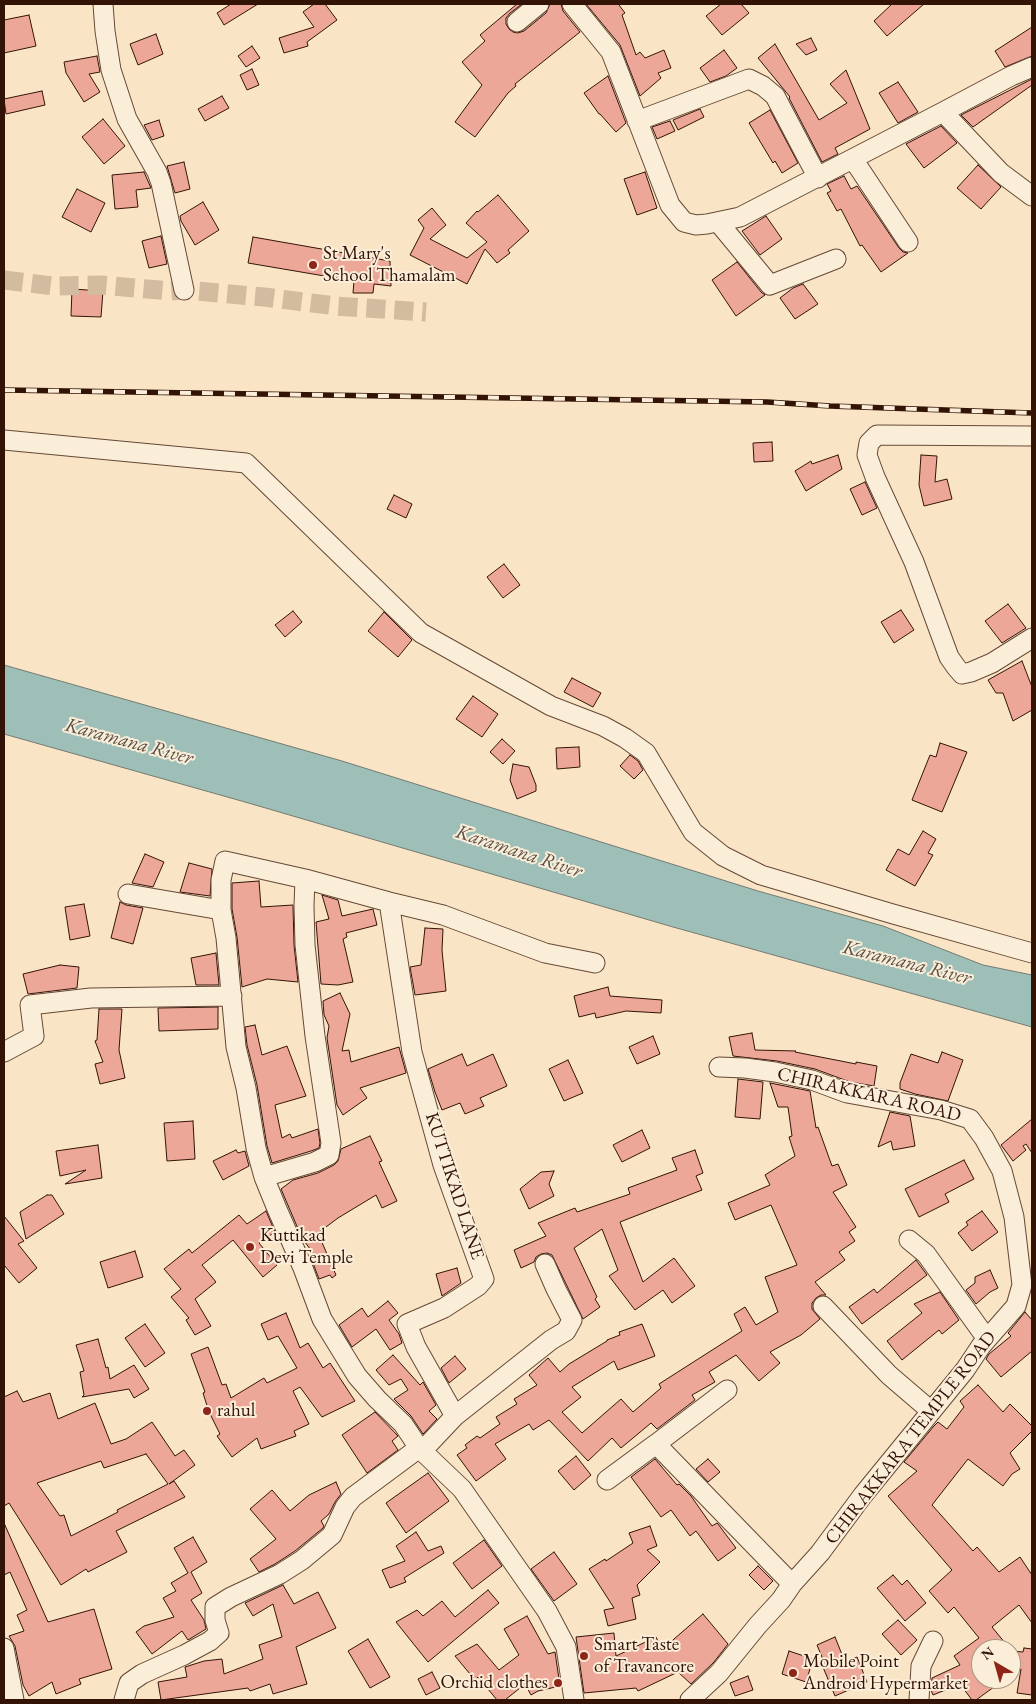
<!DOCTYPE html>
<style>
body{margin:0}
#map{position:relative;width:1036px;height:1704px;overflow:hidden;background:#f9e5c5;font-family:"EB Garamond",serif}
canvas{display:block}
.frame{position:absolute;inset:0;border:5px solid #341307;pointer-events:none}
.north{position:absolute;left:971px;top:1639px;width:50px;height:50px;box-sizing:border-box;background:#fbeed9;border:1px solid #ab9685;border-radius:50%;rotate:322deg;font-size:14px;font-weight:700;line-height:20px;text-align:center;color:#341307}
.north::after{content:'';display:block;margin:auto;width:18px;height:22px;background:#8f2418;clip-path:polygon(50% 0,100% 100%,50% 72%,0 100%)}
</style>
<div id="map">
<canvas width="1036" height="1704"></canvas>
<div class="frame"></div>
<div class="north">N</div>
</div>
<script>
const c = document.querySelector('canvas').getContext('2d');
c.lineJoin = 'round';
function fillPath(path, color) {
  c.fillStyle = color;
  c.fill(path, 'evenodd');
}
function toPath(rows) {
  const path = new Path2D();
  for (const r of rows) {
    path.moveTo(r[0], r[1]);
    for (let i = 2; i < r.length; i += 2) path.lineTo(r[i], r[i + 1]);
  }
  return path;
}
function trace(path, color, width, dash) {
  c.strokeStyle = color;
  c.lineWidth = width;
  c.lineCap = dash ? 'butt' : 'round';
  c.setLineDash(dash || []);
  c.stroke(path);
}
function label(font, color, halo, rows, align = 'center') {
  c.font = font + ' "EB Garamond",serif';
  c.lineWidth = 4;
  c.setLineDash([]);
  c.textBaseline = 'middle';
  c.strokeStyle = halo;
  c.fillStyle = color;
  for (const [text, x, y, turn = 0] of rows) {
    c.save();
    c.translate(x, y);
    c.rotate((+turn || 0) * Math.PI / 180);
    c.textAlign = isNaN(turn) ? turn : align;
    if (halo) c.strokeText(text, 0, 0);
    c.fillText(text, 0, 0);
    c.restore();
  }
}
const water = toPath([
 [4,665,342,761,758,891,883,926,983,965,1032,975,1032,1027,673,927,245,802,4,734,4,665]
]);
fillPath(water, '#9ebeb8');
trace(water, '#747a71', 1);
const building = toPath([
 [231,4,258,4,224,25,217,13,231,4],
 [314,4,325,4,337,20,307,42,308,46,284,53,279,38,314,27,303,12,314,4],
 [517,4,522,4,510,13,506,18,506,24,509,29,513,32,518,33,524,31,546,13,550,4,561,4,563,11,580,32,515,84,516,86,508,93,475,137,455,122,482,85,462,62,485,41,480,35,517,4],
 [586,4,621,4,619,5,625,13,622,15,636,55,640,52,645,58,664,50,671,68,658,73,661,78,640,96,620,45,586,4],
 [721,4,741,4,749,13,722,35,706,16,721,4],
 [892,4,924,4,887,36,874,21,892,4],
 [29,15,36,46,4,53,4,20,29,15],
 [1032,27,1032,56,1005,67,995,51,1032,27],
 [156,34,163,54,138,65,130,44,156,34],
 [811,38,817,50,806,55,796,44,811,38],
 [775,44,819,120,847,103,830,84,846,70,870,129,835,148,838,154,822,162,789,98,790,97,758,58,775,44],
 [252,46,260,58,246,67,238,56,252,46],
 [724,50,737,68,726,76,710,82,700,68,724,50],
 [97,56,100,72,89,74,100,92,84,102,66,73,64,62,97,56],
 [252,69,259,85,247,90,240,75,252,69],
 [608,76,626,123,616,132,600,114,599,114,584,93,608,76],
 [1032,79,1032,85,973,127,961,115,1032,79],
 [898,82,918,112,898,123,879,93,898,82],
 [42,91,45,105,6,114,4,99,42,91],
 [222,96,229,108,205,121,198,109,222,96],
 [700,109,704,117,678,130,673,120,700,109],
 [770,110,798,163,782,173,775,161,773,163,749,123,770,110],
 [103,119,125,146,104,164,82,137,103,119],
 [159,120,164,136,152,140,144,125,159,120],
 [670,121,675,131,657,139,652,127,670,121],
 [941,126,957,143,924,168,906,144,941,126],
 [184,162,190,189,175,193,167,166,184,162],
 [978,165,1001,187,981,209,957,188,978,165],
 [144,172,151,188,136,190,138,207,115,209,112,175,144,172],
 [645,172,657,208,637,215,624,179,645,172],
 [844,176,851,189,857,186,899,248,903,252,908,253,881,272,862,245,860,246,841,209,837,211,827,193,831,191,827,184,844,176],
 [77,189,105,203,91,232,62,217,77,189],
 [498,195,529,231,508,250,510,253,497,263,485,249,467,284,410,255,424,228,418,220,432,208,446,225,430,239,467,258,487,242,466,223,477,211,478,212,498,195],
 [203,202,219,230,195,245,181,221,180,216,203,202],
 [766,216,782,239,760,255,742,231,766,216],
 [161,236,167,264,149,268,142,241,161,236],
 [253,237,390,261,391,286,374,284,373,293,353,293,354,281,248,263,253,237],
 [737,262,761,292,765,295,736,316,712,280,737,262],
 [803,284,818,304,795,319,780,298,793,288,803,284],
 [72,289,103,291,101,317,71,316,72,289],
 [772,442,773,461,754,462,753,443,772,442],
 [838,455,842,469,806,491,795,471,811,461,812,464,838,455],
 [921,455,937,456,935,482,947,479,952,499,924,506,919,485,921,455],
 [865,482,877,508,862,515,850,489,865,482],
 [394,495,412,504,406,518,387,509,394,495],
 [504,564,520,585,503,598,487,577,504,564],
 [1008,604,1026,628,1002,643,985,621,1008,604],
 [901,610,914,630,894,643,881,622,901,610],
 [293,611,302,622,285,637,275,625,293,611],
 [384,612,412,640,398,657,368,631,384,612],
 [1022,661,1032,687,1032,710,1013,721,1003,693,996,693,988,680,1022,661],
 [572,678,601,693,593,707,564,692,572,678],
 [473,696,498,714,482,737,456,719,473,696],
 [502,739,515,751,503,764,490,752,502,739],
 [940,743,967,752,942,812,912,800,930,755,936,757,940,743],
 [579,747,580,767,557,769,556,748,579,747],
 [630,755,638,761,643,770,634,779,620,766,630,755],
 [513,764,529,767,536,785,536,791,517,799,510,780,513,764],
 [923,831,936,839,928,853,933,855,915,886,886,870,898,849,909,855,923,831],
 [145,854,164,862,153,887,132,883,145,854],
 [189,863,212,869,210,896,180,892,189,863],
 [259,881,261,907,293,905,294,945,298,982,267,979,242,987,237,937,232,909,232,883,259,881],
 [322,895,338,900,342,916,373,909,377,925,346,933,347,937,343,939,353,982,338,985,321,984,316,922,329,919,322,895],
 [120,902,126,905,143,908,133,944,111,938,120,902],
 [84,904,90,936,70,940,65,907,84,904],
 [425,928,443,929,442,950,446,991,415,995,410,967,421,965,425,928],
 [216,953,219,985,196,985,191,958,216,953],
 [60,965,79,967,77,988,28,994,23,974,60,965],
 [608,987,610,996,662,1000,661,1013,626,1011,596,1018,595,1013,579,1017,574,996,608,987],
 [340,993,350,1014,342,1051,349,1050,351,1062,399,1047,406,1073,360,1088,367,1098,343,1115,337,1105,327,1038,329,1026,324,1015,323,1001,340,993],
 [218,1007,218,1029,159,1031,158,1008,218,1007],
 [99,1009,122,1009,119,1050,125,1078,100,1084,95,1064,103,1062,95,1041,97,1040,99,1009],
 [255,1025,262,1055,287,1046,306,1096,275,1105,282,1138,290,1134,292,1138,318,1129,320,1143,319,1148,311,1151,272,1163,267,1146,257,1085,247,1045,245,1027,255,1025],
 [752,1033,755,1050,796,1051,795,1052,856,1064,856,1062,877,1066,874,1086,850,1082,815,1069,777,1061,733,1056,729,1037,752,1033],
 [653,1036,660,1054,637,1064,629,1047,653,1036],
 [942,1052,963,1060,948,1101,915,1094,900,1089,900,1083,911,1054,938,1063,942,1052],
 [462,1054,467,1066,493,1054,507,1086,480,1098,484,1106,465,1114,460,1103,442,1110,435,1092,428,1069,462,1054],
 [568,1060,583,1093,564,1101,549,1069,568,1060],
 [738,1079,763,1082,760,1119,735,1117,738,1079],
 [770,1083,810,1091,816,1128,818,1127,832,1166,838,1164,847,1185,833,1192,856,1227,849,1232,855,1241,839,1252,845,1260,815,1282,826,1295,821,1295,816,1298,812,1303,812,1309,820,1319,801,1335,770,1352,780,1363,759,1381,736,1355,709,1372,715,1382,692,1395,695,1400,657,1429,651,1423,621,1448,612,1438,588,1461,549,1420,533,1430,529,1424,495,1444,506,1459,476,1481,457,1455,467,1448,465,1445,477,1436,480,1438,500,1424,496,1417,517,1404,514,1399,537,1385,529,1375,548,1358,560,1372,569,1364,607,1341,607,1340,620,1335,619,1332,642,1324,655,1356,618,1370,614,1361,572,1387,581,1397,562,1412,582,1433,621,1399,633,1412,661,1388,659,1384,742,1331,734,1314,745,1307,756,1325,778,1312,765,1277,797,1265,771,1205,735,1220,728,1203,770,1185,765,1175,795,1156,789,1137,792,1136,788,1107,778,1107,770,1083],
 [890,1112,910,1116,915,1146,893,1150,891,1141,878,1147,890,1112],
 [1032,1119,1032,1153,1026,1144,1023,1146,1026,1150,1013,1161,1001,1145,1032,1119],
 [193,1121,195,1159,167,1161,164,1123,193,1121],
 [642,1130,650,1148,622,1162,613,1145,642,1130],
 [370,1136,382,1161,379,1162,397,1201,382,1208,376,1195,338,1218,318,1233,336,1275,332,1278,330,1275,319,1279,310,1255,313,1253,302,1238,281,1189,293,1180,318,1173,334,1165,338,1161,341,1149,370,1136],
 [98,1145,102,1178,65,1184,86,1170,60,1176,56,1151,98,1145],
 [236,1150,238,1153,245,1151,249,1166,223,1180,213,1161,236,1150],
 [695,1150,703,1173,696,1176,702,1190,620,1222,643,1282,674,1258,695,1286,672,1303,663,1290,635,1310,609,1276,618,1270,602,1229,574,1248,597,1297,595,1299,600,1307,583,1319,552,1255,547,1253,541,1254,536,1257,534,1262,521,1268,514,1250,546,1236,538,1223,575,1208,577,1212,630,1194,628,1188,677,1170,672,1158,695,1150],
 [964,1160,974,1179,945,1194,949,1202,919,1217,905,1189,964,1160],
 [554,1171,549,1184,554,1196,529,1209,520,1189,541,1172,554,1171],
 [47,1195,52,1195,64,1214,26,1239,20,1212,47,1195],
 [266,1211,275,1232,259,1243,277,1265,263,1277,233,1240,202,1265,216,1282,195,1299,211,1326,195,1335,186,1320,189,1318,171,1297,181,1289,164,1269,189,1249,192,1253,239,1215,247,1224,266,1211],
 [982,1211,998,1232,972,1251,958,1233,968,1225,966,1222,982,1211],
 [4,1216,24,1241,18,1244,37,1268,19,1283,4,1265,4,1216],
 [135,1251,143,1277,108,1288,100,1262,135,1251],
 [916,1260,927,1275,862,1324,849,1307,874,1289,877,1293,916,1260],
 [457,1268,461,1283,442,1296,436,1274,457,1268],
 [990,1270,998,1288,990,1292,976,1304,966,1290,975,1283,975,1277,990,1270],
 [940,1292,959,1320,942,1334,939,1330,902,1360,887,1341,922,1313,914,1304,940,1292],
 [388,1301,398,1313,389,1320,399,1334,402,1343,390,1350,376,1329,352,1347,339,1325,362,1308,368,1317,388,1301],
 [1025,1312,1032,1320,1032,1351,1001,1377,986,1359,989,1354,1011,1336,1008,1333,1025,1312],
 [286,1313,300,1348,308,1343,323,1368,330,1363,355,1401,322,1417,300,1387,293,1391,309,1424,294,1431,296,1436,261,1449,257,1438,232,1457,217,1436,220,1434,209,1412,203,1393,205,1392,191,1354,208,1347,222,1385,226,1384,231,1398,264,1378,267,1383,297,1368,278,1336,268,1340,261,1324,286,1313],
 [145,1324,165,1353,145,1367,125,1338,145,1324],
 [98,1339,106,1368,108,1367,110,1379,134,1365,149,1389,134,1398,129,1389,82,1397,84,1395,80,1372,84,1371,76,1345,98,1339],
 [393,1355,420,1385,423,1382,436,1405,429,1411,437,1419,423,1434,411,1416,394,1399,408,1390,401,1379,389,1385,376,1370,393,1355],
 [455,1356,466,1369,449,1383,441,1368,455,1356],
 [978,1385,1003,1412,1010,1404,1032,1426,1032,1431,1010,1453,1020,1469,1012,1474,1003,1486,968,1459,932,1505,973,1551,977,1547,999,1572,1020,1557,1032,1575,1032,1623,1019,1605,992,1627,1010,1649,981,1649,981,1679,1005,1679,976,1700,972,1700,960,1684,933,1695,931,1690,932,1678,960,1665,954,1656,979,1638,954,1607,948,1613,929,1591,952,1570,888,1496,917,1471,904,1462,934,1426,938,1422,947,1429,964,1407,960,1401,978,1385],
 [17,1391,23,1402,50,1393,58,1419,95,1403,111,1444,126,1439,152,1422,175,1456,184,1450,195,1465,169,1484,174,1481,185,1497,116,1531,127,1552,88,1572,86,1569,61,1585,9,1503,4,1506,4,1397,17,1391],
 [146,1454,168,1484,117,1510,118,1512,71,1536,64,1515,60,1516,37,1483,101,1461,104,1468,146,1454],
 [375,1412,398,1436,392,1441,398,1450,367,1473,342,1435,375,1412],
 [576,1456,591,1475,574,1490,558,1471,576,1456],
 [655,1459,677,1485,679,1484,691,1496,712,1526,717,1523,718,1524,736,1548,718,1561,696,1531,690,1536,671,1510,661,1517,631,1477,655,1459],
 [708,1459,720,1472,708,1482,696,1469,708,1459],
 [428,1473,449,1501,406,1533,386,1503,428,1473],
 [336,1482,341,1494,335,1502,329,1514,321,1521,324,1526,323,1528,295,1551,275,1564,259,1572,250,1559,276,1539,250,1509,272,1490,290,1511,309,1495,336,1482],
 [4,1523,48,1622,94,1609,112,1669,79,1679,81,1684,56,1694,52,1682,29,1696,23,1685,15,1646,9,1636,24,1631,17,1615,27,1610,10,1572,4,1575,4,1523],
 [650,1526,657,1546,647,1550,660,1562,637,1585,640,1595,632,1598,636,1619,608,1626,604,1610,614,1608,589,1569,605,1559,606,1561,633,1543,629,1533,650,1526],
 [416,1532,428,1551,441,1546,444,1553,404,1578,406,1582,390,1588,382,1570,405,1561,396,1546,416,1532],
 [193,1537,207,1562,191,1572,202,1593,191,1600,204,1620,206,1629,188,1640,182,1631,152,1654,136,1632,144,1626,174,1617,163,1598,176,1591,171,1583,188,1573,174,1548,193,1537],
 [484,1540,502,1566,472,1589,453,1563,484,1540],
 [554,1552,577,1584,554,1601,531,1569,554,1552],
 [758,1566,773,1581,764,1590,749,1575,758,1566],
 [893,1575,902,1585,907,1580,926,1603,905,1621,877,1588,893,1575],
 [283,1585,294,1604,318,1592,336,1628,296,1647,307,1684,273,1694,270,1684,250,1691,248,1688,161,1700,158,1682,187,1677,185,1667,204,1661,222,1659,224,1674,263,1659,259,1645,282,1637,273,1604,253,1616,245,1603,283,1585],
 [488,1590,499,1603,428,1662,396,1622,417,1610,423,1616,442,1601,455,1617,488,1590],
 [703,1614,728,1644,714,1662,691,1684,678,1672,638,1691,636,1688,584,1693,576,1637,614,1633,616,1656,656,1637,663,1652,674,1639,703,1614],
 [527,1616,548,1654,555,1652,560,1686,538,1691,531,1695,525,1684,505,1700,497,1700,478,1677,475,1680,455,1656,477,1644,499,1670,519,1655,504,1629,527,1616],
 [898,1620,917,1640,901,1655,882,1634,898,1620],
 [835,1637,845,1662,857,1657,867,1682,835,1696,820,1660,824,1662,817,1645,835,1637],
 [368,1639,390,1677,370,1688,348,1651,368,1639],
 [1024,1648,1032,1649,1032,1695,1017,1693,1021,1669,1011,1677,1011,1651,1023,1652,1024,1648],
 [789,1651,813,1659,806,1682,782,1674,789,1651],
 [432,1672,440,1688,426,1695,418,1679,432,1672],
 [748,1676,753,1690,735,1696,730,1683,748,1676]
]);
fillPath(building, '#eca798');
trace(building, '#341307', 1);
trace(toPath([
 [4,280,54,286,101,285,170,291,184,290,264,297,336,306,426,312]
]), '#d2bb9f', 19, [19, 9]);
const minor = toPath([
 [103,4,105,31,111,70,127,119,157,172,161,183,184,290],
 [572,4,611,52,670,205,684,222,696,225,707,224,740,217,943,112,1001,173,1032,196],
 [517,22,539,4],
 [943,112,1011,76,1032,67],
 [637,121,749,79,763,86,775,96,818,178],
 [853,159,908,242],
 [718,222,770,285,836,259],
 [1032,436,877,435,869,443,867,455,875,477,914,562,949,657,956,667,962,674,971,672,992,663,1032,638],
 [4,440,246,463,421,633,551,706,603,726,625,738,646,753,693,832,723,856,761,875,893,914,1032,953],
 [128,894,221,910],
 [389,902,412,1052,443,1165,484,1279,478,1286,444,1308,407,1324,416,1347,455,1416,422,1451],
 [4,1052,34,1036,30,1005,91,998,232,996],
 [264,1177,315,1162,329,1155,331,1143,315,1036,305,945,304,906,305,879],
 [909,1240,926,1254,987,1339],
 [823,1306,889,1375,931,1411],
 [727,1390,656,1444,792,1584],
 [455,1416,551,1340,566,1331,572,1320,556,1289,545,1264],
 [607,1480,656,1444],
 [4,1648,14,1700],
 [124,1700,129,1683,142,1674,184,1655,210,1641,219,1633,215,1620,215,1607,231,1597,280,1574,302,1560,332,1535,345,1507,353,1497,419,1448],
 [574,1700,566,1647,547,1611,462,1489,419,1448,403,1424,377,1399,357,1376,322,1319,303,1268,277,1209,264,1177,256,1148,246,1088,236,1047,226,938,221,910,221,880,225,861,305,879,389,902,443,915,545,953,595,963],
 [690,1700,719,1673,758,1625,781,1600,792,1584,820,1553,863,1495,965,1370,981,1346,1016,1306,1022,1285,1014,1217,1002,1171,984,1138,970,1119,941,1110,847,1093,812,1080,775,1072,745,1068,719,1067],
 [919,1700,921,1666,933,1641]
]);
trace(minor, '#654836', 21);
trace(minor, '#fbeed9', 19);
const rail = toPath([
 [4,390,767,402,830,406,1032,413]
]);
trace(rail, '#341307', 5.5);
trace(rail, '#fbeed9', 4, [11]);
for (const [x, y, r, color] of [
 [313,265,5,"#8f2418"],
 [250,1247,5,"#8f2418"],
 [207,1411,5,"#8f2418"],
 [584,1656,5,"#8f2418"],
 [793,1673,5,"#8f2418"],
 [558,1683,5,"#8f2418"]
]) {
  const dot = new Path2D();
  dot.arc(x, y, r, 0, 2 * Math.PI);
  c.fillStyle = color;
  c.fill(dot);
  trace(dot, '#fbeed9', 2);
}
label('19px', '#341307', '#fbeed9', [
 ["St Mary's",323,254],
 ["School Thamalam",323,276],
 ["Kuttikad",260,1236],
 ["Devi Temple",260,1258],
 ["rahul",217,1411],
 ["Smart Taste",594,1645],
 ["of Travancore",594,1667],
 ["Mobile Point",803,1662],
 ["Android Hypermarket",803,1684],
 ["Orchid clothes",548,1683,"right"]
], 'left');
label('19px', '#341307', '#fbeed9', [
 ["CHIRAKKARA ROAD",869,1095,13],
 ["KUTTIKAD LANE",454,1186,72],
 ["CHIRAKKARA TEMPLE ROAD",911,1438,-52]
]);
label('italic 20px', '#594f45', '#fbeed9', [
 ["Karamana River",129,742,15],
 ["Karamana River",519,852,18],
 ["Karamana River",907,963,14]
]);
</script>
